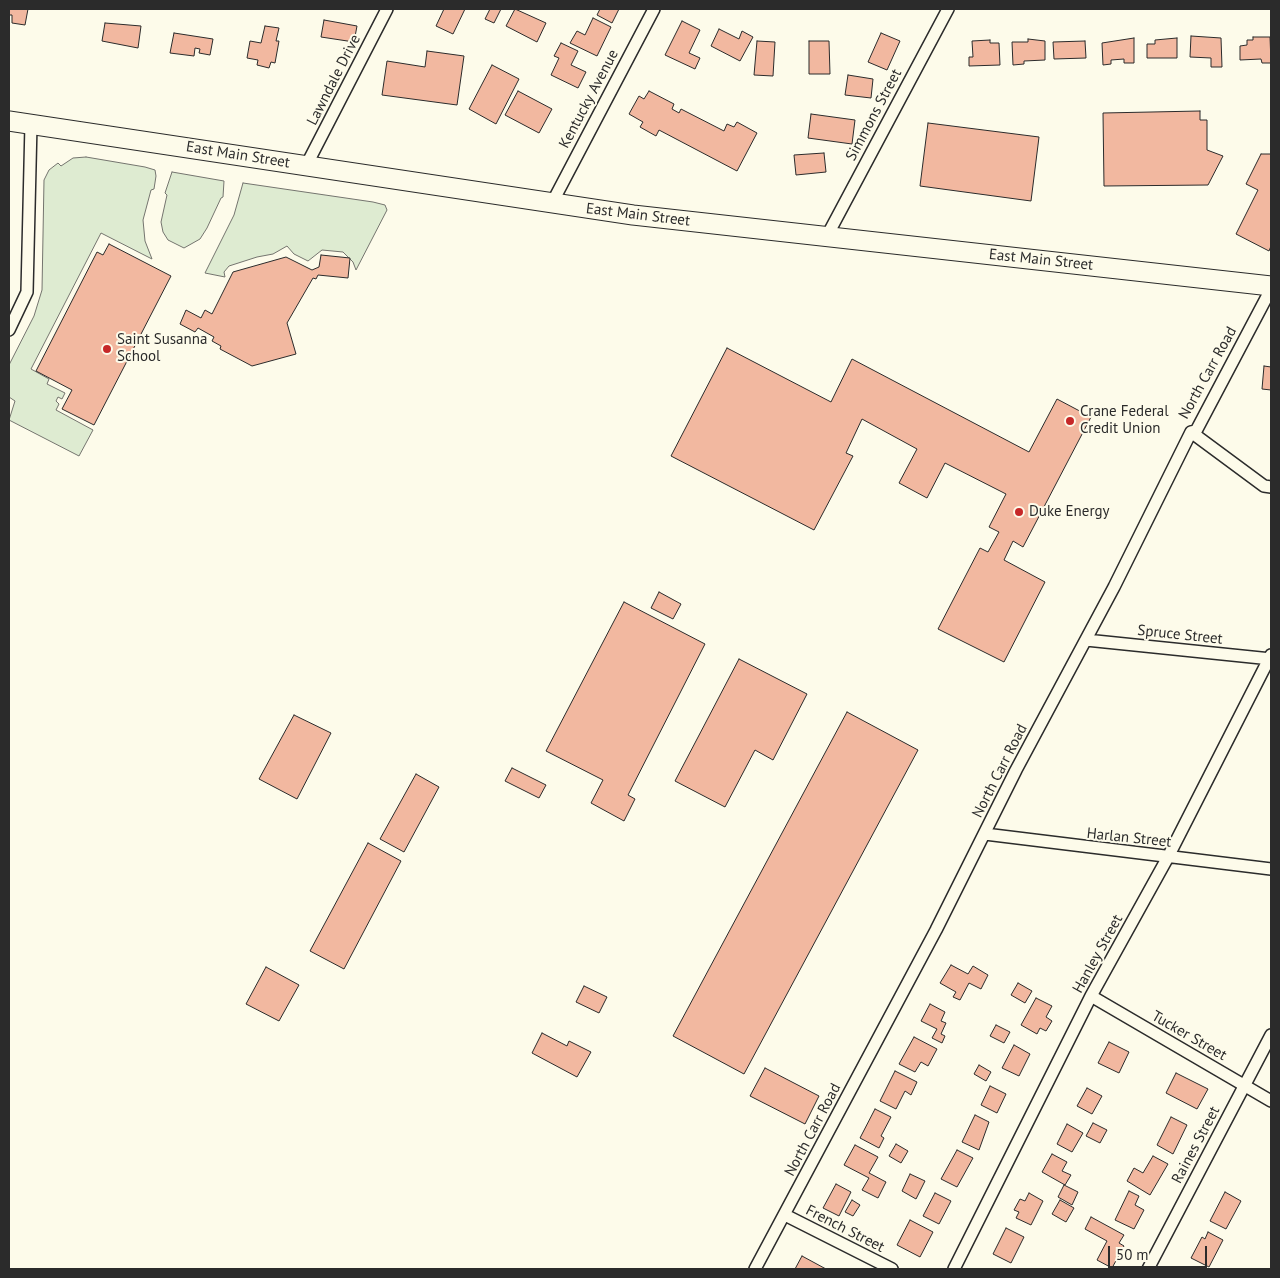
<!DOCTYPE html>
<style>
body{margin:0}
#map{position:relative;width:1280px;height:1278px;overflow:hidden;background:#fdfbea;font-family:"PT Sans",sans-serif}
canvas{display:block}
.frame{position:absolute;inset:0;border:10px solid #2b2b2b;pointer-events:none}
.scale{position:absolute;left:1108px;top:1246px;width:99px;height:22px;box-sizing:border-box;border:2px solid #2b2b2b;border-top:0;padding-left:6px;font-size:15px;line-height:18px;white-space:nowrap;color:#2b2b2b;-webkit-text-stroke:4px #fdfbea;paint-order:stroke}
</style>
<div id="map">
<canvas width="1280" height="1278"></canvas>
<div class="frame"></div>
<div class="scale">50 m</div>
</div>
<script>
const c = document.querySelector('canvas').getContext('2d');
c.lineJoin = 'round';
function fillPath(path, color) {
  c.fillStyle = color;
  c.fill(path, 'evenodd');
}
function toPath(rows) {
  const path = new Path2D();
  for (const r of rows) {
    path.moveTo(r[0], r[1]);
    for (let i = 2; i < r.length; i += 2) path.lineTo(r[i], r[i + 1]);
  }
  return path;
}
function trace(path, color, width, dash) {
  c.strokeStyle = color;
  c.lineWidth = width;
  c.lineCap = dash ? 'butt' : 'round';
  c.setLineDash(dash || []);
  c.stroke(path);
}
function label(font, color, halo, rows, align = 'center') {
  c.font = font + ' "PT Sans",sans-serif';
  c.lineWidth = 4;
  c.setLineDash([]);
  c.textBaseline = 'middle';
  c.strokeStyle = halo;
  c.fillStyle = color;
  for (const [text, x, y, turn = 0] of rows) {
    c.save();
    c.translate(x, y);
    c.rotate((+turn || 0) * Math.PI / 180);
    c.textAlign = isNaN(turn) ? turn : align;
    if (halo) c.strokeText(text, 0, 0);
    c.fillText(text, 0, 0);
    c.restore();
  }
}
const green = toPath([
 [86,157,145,167,155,170,156,176,154,189,151,190,143,220,145,241,152,259,101,233,31,369,49,379,47,384,65,393,62,399,58,397,56,401,59,404,56,410,93,430,79,456,9,420,15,401,9,397,9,365,34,316,42,290,44,180,49,170,58,163,61,166,73,158,86,157],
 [172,172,224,181,223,197,221,198,207,228,200,239,184,248,168,240,163,232,161,222,167,195,165,193,172,172],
 [243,183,373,202,385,205,387,210,356,270,353,262,343,252,322,250,308,261,294,254,287,246,273,254,257,257,229,266,224,272,225,277,205,273,234,215,243,183]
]);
fillPath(green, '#deebd1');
trace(green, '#74746e', 1);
const building = toPath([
 [9,9,28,9,25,25,12,23,12,15,9,15,9,9],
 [444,9,465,9,453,34,436,26,444,9],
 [490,9,501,9,494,23,485,19,490,9],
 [515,9,546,23,537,42,506,26,515,9],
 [600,9,619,9,612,23,597,15,600,9],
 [593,18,611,27,597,56,570,43,577,31,585,35,593,18],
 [324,20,357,26,354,42,321,37,324,20],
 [682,21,700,30,689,53,700,58,695,69,665,55,682,21],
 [105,23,141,26,138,48,102,41,105,23],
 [265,26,279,28,276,41,279,41,275,63,271,62,269,68,257,65,258,60,247,58,250,41,261,43,265,26],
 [719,29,739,39,742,31,753,37,740,61,711,46,719,29],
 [174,33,213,39,210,55,199,53,200,49,195,48,194,56,170,53,174,33],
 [881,33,900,41,887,70,868,62,881,33],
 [1191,36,1221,38,1222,67,1211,67,1211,58,1190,57,1191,36],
 [1253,37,1270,37,1271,63,1262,63,1261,59,1240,60,1240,46,1247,45,1247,40,1253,40,1253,37],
 [1134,38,1134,63,1124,63,1124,59,1111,60,1111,64,1103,65,1102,43,1134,38],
 [1177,38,1177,58,1147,58,1147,44,1155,44,1155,40,1177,38],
 [1028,39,1045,41,1045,60,1024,61,1024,64,1013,65,1012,42,1028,42,1028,39],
 [990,40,990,43,999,43,1000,65,969,66,969,57,973,57,972,41,990,40],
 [757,41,775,42,773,76,754,75,757,41],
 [809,41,829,41,830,74,809,74,809,41],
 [1085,41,1086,58,1054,59,1053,42,1085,41],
 [561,43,578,51,571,65,586,72,578,88,551,75,559,58,554,56,561,43],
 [427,51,464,56,457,105,382,95,387,61,425,67,427,51],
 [492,65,519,79,496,124,469,109,492,65],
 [848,75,873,79,871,98,845,95,848,75],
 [518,91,552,109,539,133,505,115,518,91],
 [649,91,674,104,672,109,679,113,681,109,724,131,727,124,734,127,737,122,757,133,737,171,659,130,656,136,640,127,643,122,629,114,639,96,644,99,649,91],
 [1200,111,1200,120,1207,120,1207,150,1223,156,1208,185,1104,186,1103,113,1200,111],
 [811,114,855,120,852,144,808,138,811,114],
 [928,123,1039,137,1031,201,920,186,928,123],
 [824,153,826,172,796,175,794,155,824,153],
 [1261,154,1271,154,1271,246,1269,251,1236,234,1258,190,1246,184,1261,154],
 [109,244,171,276,94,425,62,409,72,390,36,371,97,252,103,255,109,244],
 [321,255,350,258,348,278,318,275,316,279,313,278,287,323,296,354,252,366,220,349,221,346,212,341,214,337,198,328,195,332,180,324,186,310,201,318,205,310,212,314,233,272,286,257,312,270,319,267,321,255],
 [727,348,831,402,852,359,1029,452,1057,399,1091,417,1023,547,1013,541,1004,560,1045,582,1004,662,938,629,980,548,988,552,999,532,989,527,1006,494,945,463,927,498,899,483,917,449,862,419,846,453,853,456,814,530,671,456,727,348],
 [1264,366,1271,367,1271,390,1262,389,1264,366],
 [659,592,681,604,673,619,651,608,659,592],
 [624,602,705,644,628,795,635,799,624,821,591,803,603,780,546,751,624,602],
 [739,659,807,694,773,760,755,750,725,807,675,781,739,659],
 [847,712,918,750,744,1074,673,1036,847,712],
 [294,715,331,733,297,799,259,779,294,715],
 [512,768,546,785,539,798,505,781,512,768],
 [416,774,439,787,404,852,380,839,416,774],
 [368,843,401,861,344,969,310,951,368,843],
 [951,965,968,974,973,966,988,975,981,989,969,983,960,1000,953,997,956,992,940,983,951,965],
 [266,967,299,985,279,1021,246,1004,266,967],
 [1018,983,1032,991,1025,1003,1011,995,1018,983],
 [584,986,607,997,599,1013,576,1002,584,986],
 [1036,998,1052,1006,1046,1017,1052,1021,1046,1031,1040,1028,1037,1034,1021,1025,1036,998],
 [930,1004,945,1012,941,1021,946,1023,941,1034,945,1036,942,1043,932,1038,937,1029,921,1021,930,1004],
 [996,1025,1010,1032,1004,1043,990,1036,996,1025],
 [542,1033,567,1046,569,1041,591,1052,577,1077,532,1053,542,1033],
 [914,1037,937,1049,928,1066,921,1062,915,1072,899,1064,914,1037],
 [1109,1042,1129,1052,1119,1073,1098,1063,1109,1042],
 [1014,1045,1030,1054,1019,1076,1002,1068,1014,1045],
 [979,1065,991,1072,986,1081,974,1074,979,1065],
 [765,1068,819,1096,805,1124,750,1096,765,1068],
 [895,1071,917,1082,911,1095,905,1091,896,1109,880,1101,895,1071],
 [1176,1073,1208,1089,1197,1109,1166,1093,1176,1073],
 [990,1086,1006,1094,997,1113,981,1105,990,1086],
 [1087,1088,1102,1096,1092,1114,1077,1106,1087,1088],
 [875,1109,891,1117,881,1136,884,1138,879,1148,860,1138,875,1109],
 [975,1115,989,1122,979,1150,962,1142,975,1115],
 [1171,1117,1187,1125,1173,1154,1157,1145,1171,1117],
 [1093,1123,1107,1130,1100,1143,1086,1136,1093,1123],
 [1067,1124,1083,1133,1072,1152,1057,1144,1067,1124],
 [896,1144,908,1151,901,1163,889,1156,896,1144],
 [855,1145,878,1157,869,1173,886,1182,878,1198,862,1190,869,1178,844,1165,855,1145],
 [957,1150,973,1158,957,1187,941,1179,957,1150],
 [1052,1154,1067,1162,1062,1171,1071,1175,1065,1185,1042,1172,1052,1154],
 [1153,1156,1168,1164,1150,1195,1127,1181,1134,1168,1143,1173,1153,1156],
 [910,1174,925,1181,916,1199,902,1191,910,1174],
 [836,1184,851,1192,839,1216,823,1208,836,1184],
 [1064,1185,1078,1192,1072,1205,1058,1197,1064,1185],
 [1129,1191,1139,1196,1135,1205,1144,1210,1134,1229,1115,1220,1129,1191],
 [1225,1192,1241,1201,1226,1229,1210,1221,1225,1192],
 [935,1193,951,1201,939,1224,923,1216,935,1193],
 [1029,1193,1043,1201,1031,1225,1016,1218,1019,1212,1014,1210,1020,1199,1025,1201,1029,1193],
 [852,1200,860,1205,853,1216,845,1212,852,1200],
 [1060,1200,1074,1208,1066,1222,1052,1214,1060,1200],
 [1091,1217,1124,1235,1119,1243,1124,1246,1112,1268,1097,1260,1107,1241,1085,1229,1091,1217],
 [910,1220,933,1232,920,1257,897,1245,910,1220],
 [1006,1228,1024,1237,1011,1263,993,1254,1006,1228],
 [1208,1232,1223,1240,1209,1267,1191,1258,1202,1237,1205,1239,1208,1232],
 [802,1256,826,1269,795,1269,802,1256]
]);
fillPath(building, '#f2b8a0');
trace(building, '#2b2b2b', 1);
const minor = toPath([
 [306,166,387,9],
 [552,203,654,9],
 [827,236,948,9],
 [9,330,27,292,31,124],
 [1191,432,1264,486,1271,487],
 [1086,640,1271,659],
 [985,834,1271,869],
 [1091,996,1271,1101],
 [785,1215,892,1269],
 [755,1269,936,930,1016,770,1114,587,1191,432,1196,431,1271,289],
 [954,1269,1091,996,1168,857,1271,655],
 [1148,1269,1271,1035]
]);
const primary = toPath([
 [9,121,633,215,1271,286]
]);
trace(minor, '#2b2b2b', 14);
trace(primary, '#2b2b2b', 21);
trace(minor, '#fdfbea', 11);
trace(primary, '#fdfbea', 19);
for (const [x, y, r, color] of [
 [107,349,5,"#c62828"],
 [1070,421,5,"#c62828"],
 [1019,512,5,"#c62828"]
]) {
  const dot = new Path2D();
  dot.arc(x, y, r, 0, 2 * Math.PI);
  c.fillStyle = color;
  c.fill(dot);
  trace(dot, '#fdfbea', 2);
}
label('15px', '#2b2b2b', '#fdfbea', [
 ["Lawndale Drive",334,80,-63],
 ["Kentucky Avenue",589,99,-62],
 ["Simmons Street",874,115,-62],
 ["East Main Street",238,155,9],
 ["East Main Street",638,215,7],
 ["East Main Street",1041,260,6],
 ["North Carr Road",1208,373,-61],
 ["Spruce Street",1180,635,6],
 ["North Carr Road",1000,771,-63],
 ["Harlan Street",1129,838,6],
 ["Hanley Street",1098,954,-61],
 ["Tucker Street",1189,1036,30],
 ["North Carr Road",813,1130,-62],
 ["Raines Street",1196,1145,-62],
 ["French Street",845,1229,27]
]);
label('15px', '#2b2b2b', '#fdfbea', [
 ["Saint Susanna",117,340],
 ["School",117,357],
 ["Crane Federal",1080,412],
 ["Credit Union",1080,429],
 ["Duke Energy",1029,512]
], 'left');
</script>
